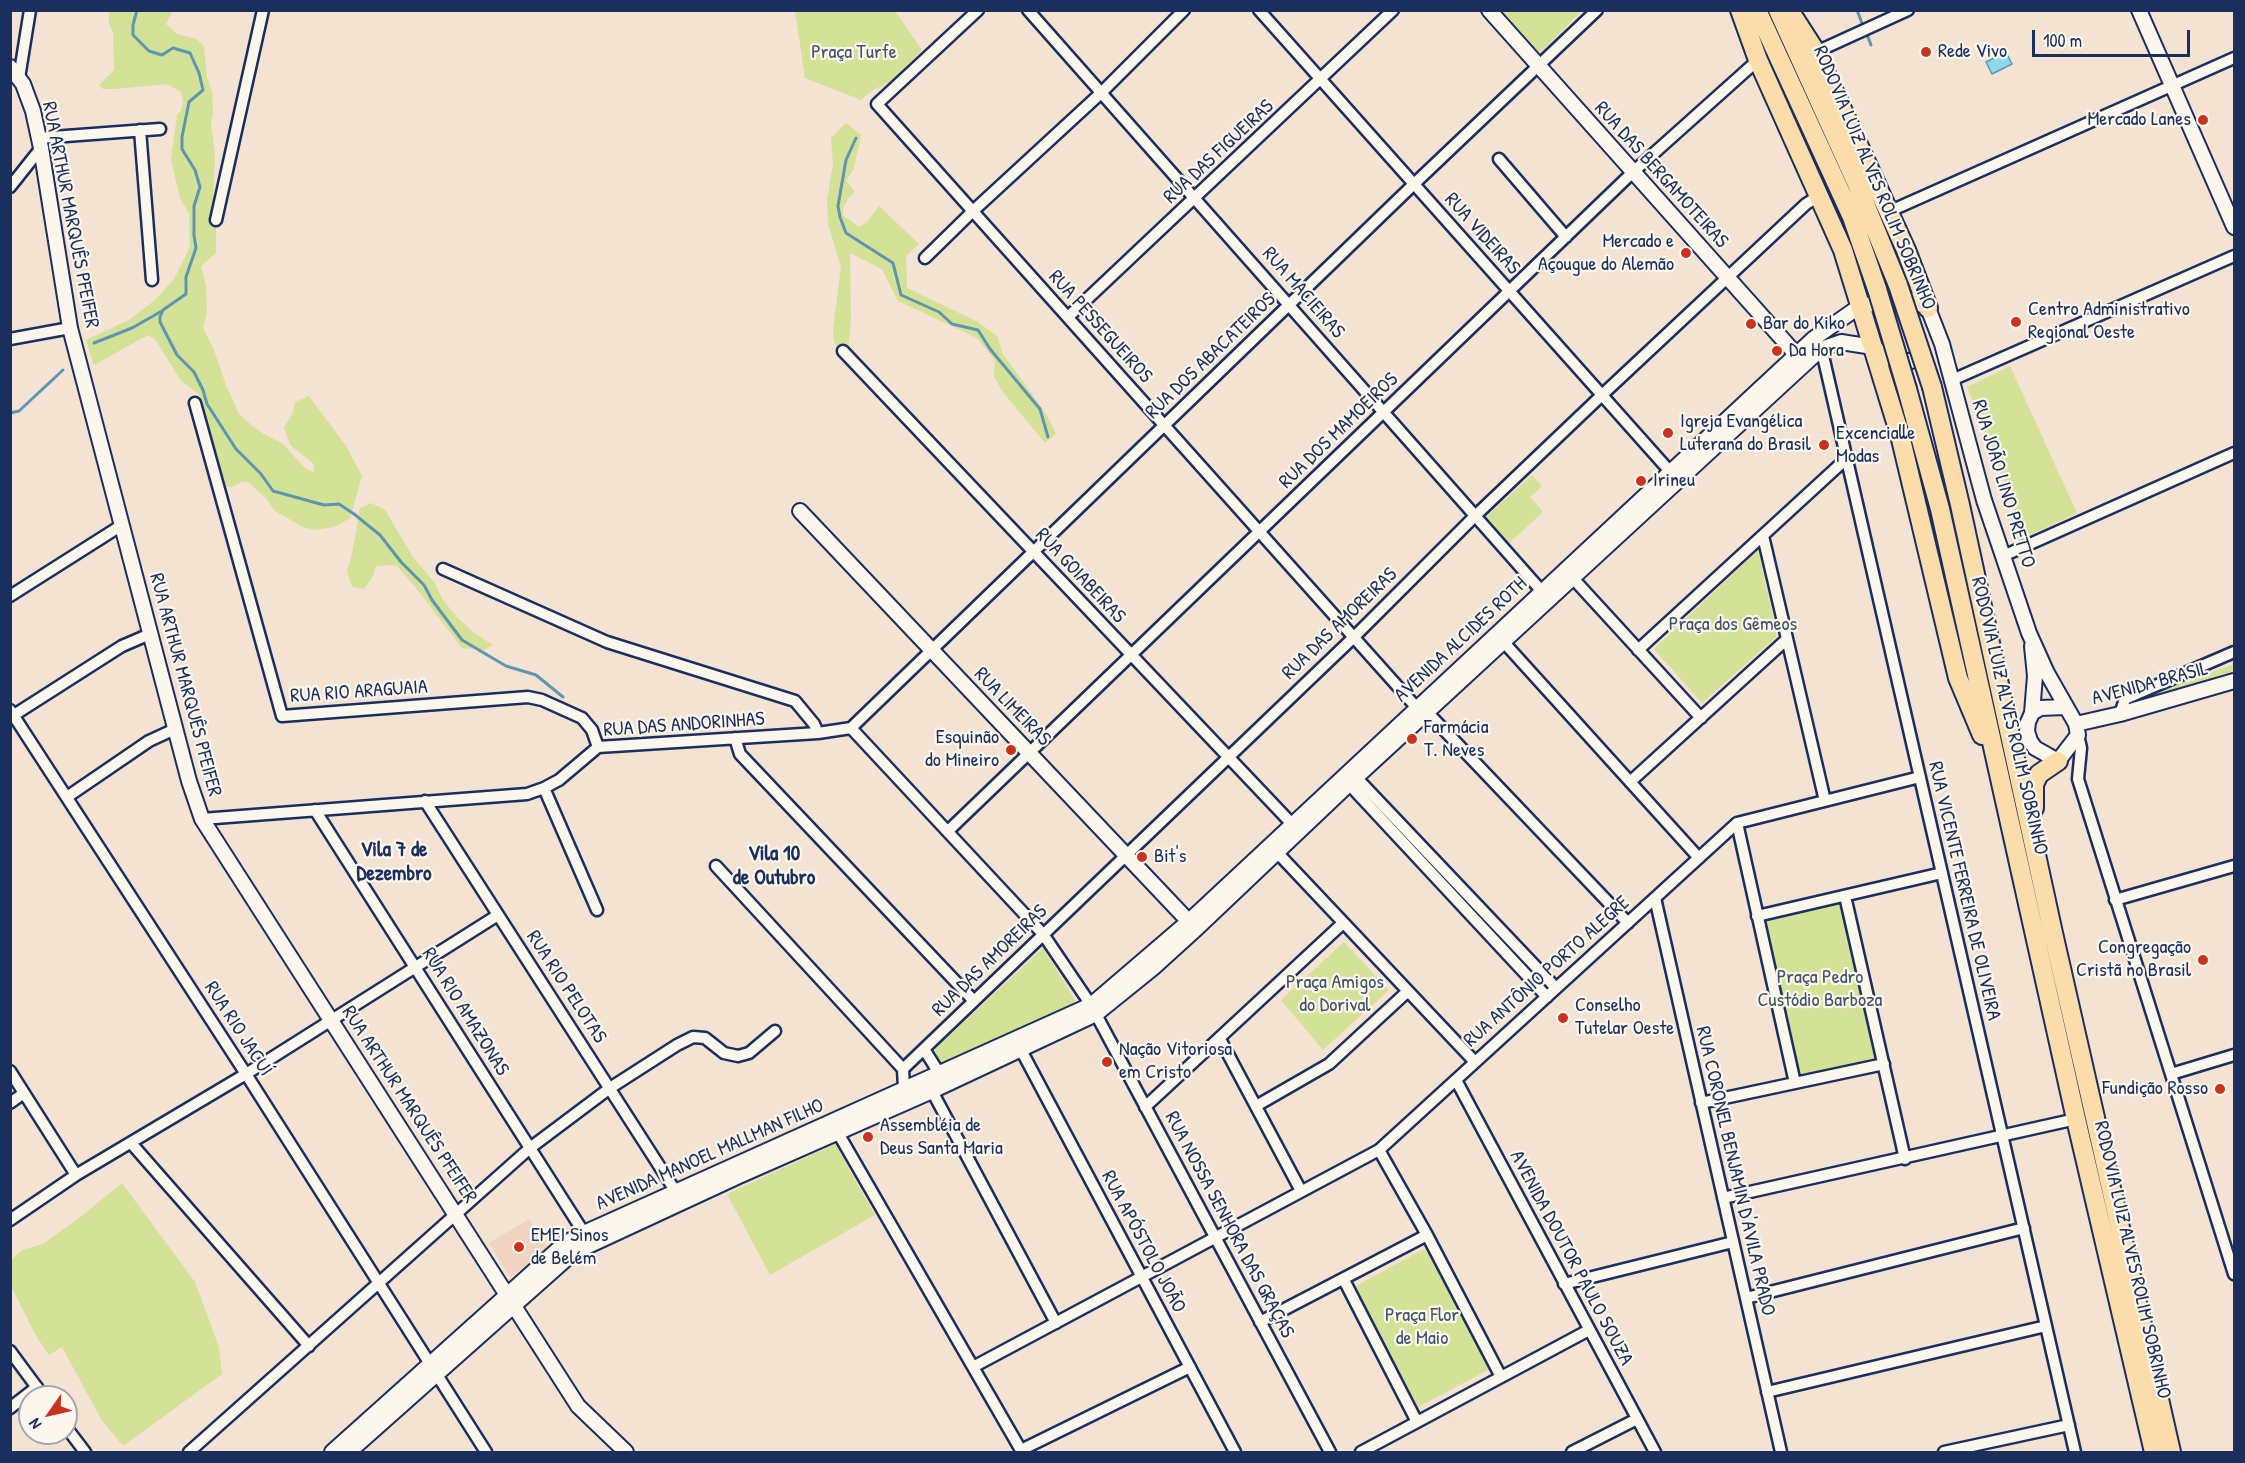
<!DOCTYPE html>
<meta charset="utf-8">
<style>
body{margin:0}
#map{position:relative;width:2245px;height:1463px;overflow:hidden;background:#f4e2d3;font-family:"Patrick Hand",sans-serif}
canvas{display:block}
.frame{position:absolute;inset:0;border:12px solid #1b2f5e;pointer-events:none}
.north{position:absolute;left:18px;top:1385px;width:60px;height:60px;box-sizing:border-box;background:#fbf7ec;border:2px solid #a1a7b3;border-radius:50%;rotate:236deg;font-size:16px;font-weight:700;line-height:24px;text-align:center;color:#1b2f5e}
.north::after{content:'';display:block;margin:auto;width:21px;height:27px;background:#c8321e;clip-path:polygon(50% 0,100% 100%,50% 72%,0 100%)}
.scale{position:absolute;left:2032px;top:30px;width:158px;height:27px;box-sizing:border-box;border:3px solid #1b2f5e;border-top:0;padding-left:8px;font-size:18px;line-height:21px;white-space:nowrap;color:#1b2f5e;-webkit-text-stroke:4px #fbf7ec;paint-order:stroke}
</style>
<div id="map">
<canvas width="2245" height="1463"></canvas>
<div class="frame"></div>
<div class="north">N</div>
<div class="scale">100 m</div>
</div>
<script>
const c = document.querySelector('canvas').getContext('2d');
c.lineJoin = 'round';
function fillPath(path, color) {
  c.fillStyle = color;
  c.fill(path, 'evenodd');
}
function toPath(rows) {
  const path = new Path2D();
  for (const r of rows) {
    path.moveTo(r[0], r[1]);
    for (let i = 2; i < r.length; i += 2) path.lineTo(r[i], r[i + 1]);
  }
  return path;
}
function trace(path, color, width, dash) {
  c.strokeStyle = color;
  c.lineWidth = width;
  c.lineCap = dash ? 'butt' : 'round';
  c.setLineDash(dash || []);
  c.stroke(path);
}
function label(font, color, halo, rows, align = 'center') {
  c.font = font + ' "Patrick Hand",sans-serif';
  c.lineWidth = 4.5;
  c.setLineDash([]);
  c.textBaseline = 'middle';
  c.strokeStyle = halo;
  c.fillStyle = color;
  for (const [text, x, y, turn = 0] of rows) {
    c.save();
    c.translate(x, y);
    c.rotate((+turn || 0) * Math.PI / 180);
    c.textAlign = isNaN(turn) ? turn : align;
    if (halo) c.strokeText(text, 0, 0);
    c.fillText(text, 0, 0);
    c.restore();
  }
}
fillPath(toPath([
 [529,1219,549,1250,510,1277,489,1243]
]), '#f0d3c1');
fillPath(toPath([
 [109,11,173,11,166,24,177,34,197,39,204,47,207,77,212,91,213,112,211,124,215,154,213,209,216,228,216,253,201,266,206,285,207,312,203,328,214,350,226,385,239,414,249,423,262,433,283,444,306,469,314,472,314,464,290,445,284,428,293,412,295,402,309,396,346,446,362,476,350,518,338,525,329,528,313,530,303,527,275,511,266,498,248,482,241,482,232,487,227,487,221,479,199,394,181,381,155,339,148,335,94,365,86,340,129,320,155,300,174,279,190,247,189,214,180,198,171,160,177,115,181,111,183,102,181,92,167,84,115,89,103,89,99,85,114,70,113,32,109,24],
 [795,11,895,11,922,50,892,81,873,90,861,100,805,78],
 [1501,11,1582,11,1539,53],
 [846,123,861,135,854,168,846,181,855,192,849,197,843,208,843,215,859,227,868,221,879,206,919,244,906,256,907,288,978,322,997,336,1003,354,1047,415,1056,434,1045,443,1002,391,994,376,995,360,977,338,898,301,882,269,850,253,851,320,848,348,838,349,834,342,833,329,841,267,828,224,827,200,833,164,831,138],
 [2010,366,2077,513,2026,537,1967,387],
 [1532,475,1542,486,1530,497,1543,512,1508,544,1484,519],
 [371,503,385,510,413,557,434,582,443,600,456,616,473,632,493,645,484,650,462,648,413,584,396,565,376,566,373,576,364,589,352,587,347,571,352,554,360,508],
 [1758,550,1777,636,1702,703,1654,649],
 [2234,664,2234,671,2138,700],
 [1842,904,1877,1058,1798,1076,1763,922],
 [1344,942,1389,990,1323,1050,1281,1000],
 [1043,948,1078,1005,953,1061,944,1064,937,1058,935,1049],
 [835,1144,875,1215,770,1275,727,1194],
 [122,1183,195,1282,219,1347,222,1374,123,1446,101,1419,62,1347,49,1355,36,1336,10,1284,11,1260,22,1250,43,1244,83,1215],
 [1426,1248,1490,1369,1418,1407,1354,1287]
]), '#d3e296');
const water = toPath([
 [2006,52,2012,64,1992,74,1986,62,2006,52]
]);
fillPath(water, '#8bd9e9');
trace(water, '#5e95b1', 1.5);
trace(toPath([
 [137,10,133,25,133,35,149,51,162,55,173,48,190,53,199,73,203,90,189,102,182,137,182,149,195,170,200,187,194,206,194,235,196,248,186,277,186,294,163,310,160,317,160,322,177,355,194,372,203,390,207,404,236,449,261,474,273,491,324,505,339,504,354,514,380,535,401,562,424,585,432,600,462,640,506,666,536,675,563,697],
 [1857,10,1863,26],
 [1866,32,1871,45],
 [856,138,846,160,838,206,840,217,846,233,893,263,901,295,939,312,952,324,978,330,990,349,1040,409,1048,437],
 [94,343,132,328,162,311],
 [10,413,19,411,63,370]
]), '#5e95b1', 3);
const minor = toPath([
 [978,10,877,104,1417,708,1427,712,1628,923],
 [1028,10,1546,596],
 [1259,10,1674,476],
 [1816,52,1908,10],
 [19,78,30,10],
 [140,130,152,280],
 [39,138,160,129],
 [1499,159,1566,237],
 [10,187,41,148],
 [1888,212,2234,58],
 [216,220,263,10],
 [925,258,973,211,1101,93,1184,10],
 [1068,317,1393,10],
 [10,339,70,328],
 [1818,346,1824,360,2075,1452],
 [843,351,1292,824],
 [1952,380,2234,256],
 [195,403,282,716,528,697,542,700,582,718,592,730,598,747],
 [1763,536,1825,801],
 [2003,556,2234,453],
 [443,569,607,642,795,701,814,724,818,733],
 [1569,574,1701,718],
 [10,596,122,525],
 [1500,638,1699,858],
 [1638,650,1846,459],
 [10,710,246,1074,486,1452],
 [2120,714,2125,699,2234,652],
 [14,715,122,646,150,634],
 [851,728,1414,184,1597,10],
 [851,728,1043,934,1091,1005,1330,1452],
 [2078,735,2081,748,2078,779,2234,1274],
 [735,738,740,754,974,1001],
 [1352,773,1556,988],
 [1345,780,1547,997],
 [1630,782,1787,639],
 [544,788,597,910],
 [67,797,149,741,175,729],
 [425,801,676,1192],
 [315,810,584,1233],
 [202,819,527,794,544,788,559,780,598,747,818,733,851,728],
 [1737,823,1795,1083],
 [948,831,1633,172,1758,60],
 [1272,847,1475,1062],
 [716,866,903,1069],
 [1845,896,1905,1159],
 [1655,898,1781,1452],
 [2115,900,2234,866],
 [1757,916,1942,873],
 [1220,1039,1301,1191],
 [1020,1048,1235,1452],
 [924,1049,939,1073],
 [10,1071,76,1175],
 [2171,1074,2234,1055],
 [1456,1080,1655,1452],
 [932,1091,1056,1323],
 [908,1095,904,1089,903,1069,1354,637,1475,516,1602,395,1806,204,1820,195],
 [10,1103,24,1093],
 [1701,1103,1884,1064],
 [1256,1106,1329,1064,1408,991],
 [1145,1107,1343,923],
 [838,1133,1022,1452],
 [131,1143,309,1346],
 [1379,1150,1427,1235,1501,1377],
 [1723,1198,2076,1119],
 [10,1220,76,1175,246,1074,498,915],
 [1344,1280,1417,1422],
 [1564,1284,1733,1242],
 [1746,1298,2024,1228],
 [1260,1322,1427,1235],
 [10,1351,44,1397],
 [973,1367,1379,1150,1737,823,1920,777],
 [1767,1392,2046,1326],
 [10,1408,37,1387],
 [66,1427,85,1452],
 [1021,1450,1190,1367],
 [189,1452,530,1148,610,1088,677,1045,693,1037,705,1038,724,1053,738,1056,749,1053,775,1031],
 [1361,1452,1589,1330],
 [1572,1452,1637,1419],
 [1944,1452,2069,1425]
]);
const tertiary = toPath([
 [1489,10,1802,361],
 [2139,10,2234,227],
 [10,67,23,84,33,111,41,148,70,328,189,781,202,819,578,1406,626,1452],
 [800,511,1194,927],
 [2032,646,2035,676,2032,713],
 [2076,724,2120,714,2234,681],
 [332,1452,564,1244,584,1233,1091,1005,1189,921,1813,339,1860,306,1891,301,1912,300,1928,308,1942,344,1984,500,2029,633,2047,673,2076,724,2078,735,2058,761,2035,748,2030,741,2027,731,2028,722,2032,713,2040,708,2065,707],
 [349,1452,573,1253,739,1176,932,1091,1096,1014,1153,968,1196,929,1349,784,1821,349,1841,342,1873,347,1896,362,1921,360]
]);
const trunk = toPath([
 [1740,10,1758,60,1843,250,1900,435,1958,678,1982,735],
 [1757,10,1852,217,1877,289],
 [1778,10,1857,184,1898,285],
 [1789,10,1816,52,1906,250,1928,308],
 [1932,387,1960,505,2053,933,2171,1452],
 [1907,389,1940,509,2076,1119,2154,1452],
 [2034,808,2034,784,2039,774,2058,761]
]);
trace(minor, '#1b2f5e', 15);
trace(tertiary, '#1b2f5e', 18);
trace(trunk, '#1b2f5e', 22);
trace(minor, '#fbf7ec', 10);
trace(tertiary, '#fbf7ec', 14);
trace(trunk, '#fbddab', 18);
const trunkBridge = toPath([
 [1898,285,1932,387],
 [1877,289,1907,389]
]);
trace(trunkBridge, '#1b2f5e', 22, []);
trace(trunkBridge, '#fbddab', 18);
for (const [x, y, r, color] of [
 [1926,52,6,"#c8321e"],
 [2203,120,6,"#c8321e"],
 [1686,253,6,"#c8321e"],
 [2016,322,6,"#c8321e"],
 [1751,324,6,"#c8321e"],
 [1777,351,6,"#c8321e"],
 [1668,433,6,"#c8321e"],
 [1824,445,6,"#c8321e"],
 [1641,481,6,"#c8321e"],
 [1412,739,6,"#c8321e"],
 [1011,750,6,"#c8321e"],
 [1142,857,6,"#c8321e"],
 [2203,960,6,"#c8321e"],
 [1563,1018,6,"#c8321e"],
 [1107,1062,6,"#c8321e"],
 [2220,1089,6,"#c8321e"],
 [868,1137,6,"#c8321e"],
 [519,1247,6,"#c8321e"]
]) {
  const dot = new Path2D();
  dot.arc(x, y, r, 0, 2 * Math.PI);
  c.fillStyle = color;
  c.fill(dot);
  trace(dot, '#fbf7ec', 2);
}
label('20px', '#1b2f5e', '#fbf7ec', [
 ["Rede Vivo",1938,52],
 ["Mercado Lanes",2191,120,"right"],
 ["Mercado e",1674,242,"right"],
 ["Açougue do Alemão",1674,265,"right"],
 ["Centro Administrativo",2028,310],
 ["Regional Oeste",2028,333],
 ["Bar do Kiko",1763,324],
 ["Da Hora",1789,351],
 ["Igreja Evangélica",1680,422],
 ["Luterana do Brasil",1680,445],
 ["Excencialle",1836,434],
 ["Modas",1836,457],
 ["Irineu",1653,481],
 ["Farmácia",1424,728],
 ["T. Neves",1424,751],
 ["Esquinão",999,738,"right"],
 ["do Mineiro",999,761,"right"],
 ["Bit's",1154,857],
 ["Congregação",2191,948,"right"],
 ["Cristã no Brasil",2191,971,"right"],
 ["Conselho",1575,1006],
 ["Tutelar Oeste",1575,1029],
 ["Nação Vitoriosa",1119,1050],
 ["em Cristo",1119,1073],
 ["Fundição Rosso",2208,1089,"right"],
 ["Assembléia de",880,1126],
 ["Deus Santa Maria",880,1149],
 ["EMEI Sinos",531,1236],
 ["de Belém",531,1259]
], 'left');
label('20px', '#405369', '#fbf7ec', [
 ["Praça Turfe",854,53],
 ["Praça dos Gêmeos",1733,625],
 ["Praça Pedro",1820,978],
 ["Custódio Barboza",1820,1001],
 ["Praça Amigos",1335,983],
 ["do Dorival",1335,1006],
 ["Praça Flor",1422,1316],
 ["de Maio",1422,1339]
]);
label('20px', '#1b2f5e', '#fbf7ec', [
 ["RUA DAS FIGUEIRAS",1219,152,-43],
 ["RUA DAS BERGAMOTEIRAS",1661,175,48],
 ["RODOVIA LUIZ ALVES ROLIM SOBRINHO",1874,178,67],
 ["RUA ARTHUR MARQUÊS PFEIFER",70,215,79],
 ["RUA VIDEIRAS",1482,234,48],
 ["RUA MACIEIRAS",1303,293,49],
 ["RUA PESSEGUEIROS",1100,327,48],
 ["RUA DOS ABACATEIROS",1211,356,-44],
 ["RUA DOS MAMOEIROS",1339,431,-44],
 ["RUA JOÃO LINO PRETTO",2003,484,73],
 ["RUA GOIABEIRAS",1080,576,47],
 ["RUA DAS AMOREIRAS",1340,624,-44],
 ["AVENIDA ALCIDES ROTH",1461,640,-43],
 ["AVENIDA BRASIL",2150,684,-15],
 ["RUA ARTHUR MARQUÊS PFEIFER",185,685,75],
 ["RUA RIO ARAGUAIA",359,692,-4],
 ["RUA LIMEIRAS",1012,707,46],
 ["RODOVIA LUIZ ALVES ROLIM SOBRINHO",2009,716,77],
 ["RUA DAS ANDORINHAS",684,725,-4],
 ["RUA VICENTE FERREIRA DE OLIVEIRA",1964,891,77],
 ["RUA DAS AMOREIRAS",990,961,-44],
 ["RUA ANTÔNIO PORTO ALEGRE",1547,972,-42],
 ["RUA RIO PELOTAS",566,987,57],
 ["RUA RIO AMAZONAS",465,1012,58],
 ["RUA RIO JACUÍ",238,1029,57],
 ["RUA ARTHUR MARQUÊS PFEIFER",409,1105,57],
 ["AVENIDA MANOEL MALLMAN FILHO",710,1155,-24],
 ["RUA CORONEL BENJAMIN D'AVILA PRADO",1735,1171,77],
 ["RUA NOSSA SENHORA DAS GRAÇAS",1229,1225,62],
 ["RUA APÓSTOLO JOÃO",1143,1242,62],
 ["AVENIDA DOUTOR PAULO SOUZA",1571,1258,62],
 ["RODOVIA LUIZ ALVES ROLIM SOBRINHO",2132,1260,77]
]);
label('bold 21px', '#1b2f5e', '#fbf7ec', [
 ["Vila 7 de",394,850],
 ["Dezembro",394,874],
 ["Vila 10",774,854],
 ["de Outubro",774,878]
]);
</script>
